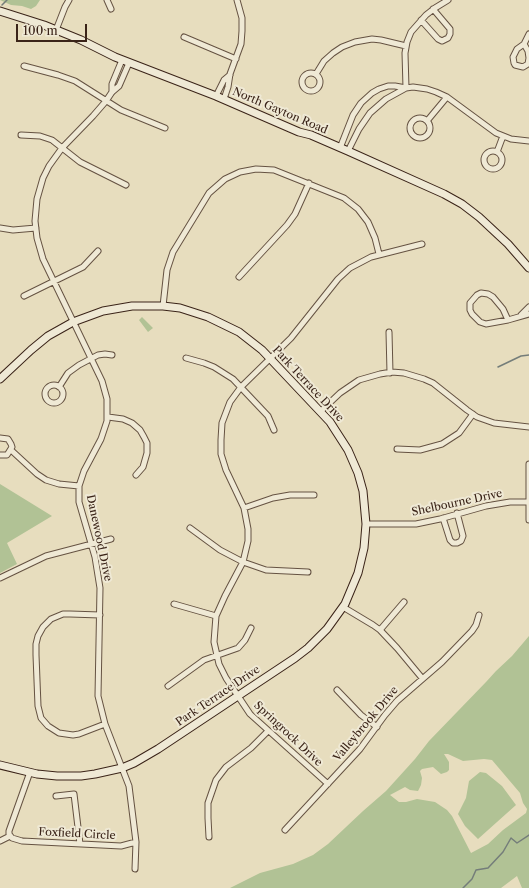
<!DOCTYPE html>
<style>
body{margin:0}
#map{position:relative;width:529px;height:888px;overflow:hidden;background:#e7ddbe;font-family:"Libre Caslon Text",serif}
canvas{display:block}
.scale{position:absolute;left:16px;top:24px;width:71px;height:18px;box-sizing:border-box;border:2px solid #3a2318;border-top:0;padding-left:5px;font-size:12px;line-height:14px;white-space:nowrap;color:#3a2318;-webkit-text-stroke:3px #efe9d5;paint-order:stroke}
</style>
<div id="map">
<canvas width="529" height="888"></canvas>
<div class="scale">100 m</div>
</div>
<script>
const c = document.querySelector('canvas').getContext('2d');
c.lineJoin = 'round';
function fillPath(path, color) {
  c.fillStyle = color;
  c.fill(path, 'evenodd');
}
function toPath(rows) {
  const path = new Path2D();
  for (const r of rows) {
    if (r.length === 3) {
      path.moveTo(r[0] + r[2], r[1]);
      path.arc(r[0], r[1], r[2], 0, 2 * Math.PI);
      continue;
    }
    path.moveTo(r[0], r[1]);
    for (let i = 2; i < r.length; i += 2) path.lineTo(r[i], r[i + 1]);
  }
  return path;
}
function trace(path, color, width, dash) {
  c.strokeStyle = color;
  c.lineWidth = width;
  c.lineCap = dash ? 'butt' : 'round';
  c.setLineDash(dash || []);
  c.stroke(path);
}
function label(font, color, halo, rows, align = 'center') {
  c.font = font + ' "Libre Caslon Text",serif';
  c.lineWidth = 4;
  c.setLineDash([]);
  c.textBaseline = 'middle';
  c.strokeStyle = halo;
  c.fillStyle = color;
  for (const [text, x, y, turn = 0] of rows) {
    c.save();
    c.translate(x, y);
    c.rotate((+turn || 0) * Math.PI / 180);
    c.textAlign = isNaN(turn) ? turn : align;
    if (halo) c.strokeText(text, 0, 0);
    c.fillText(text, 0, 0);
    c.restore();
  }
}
fillPath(toPath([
 [0,0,40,0,36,6,31,9,22,6,11,5],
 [142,317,153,328,148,332,139,320],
 [0,484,52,516,7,543,17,564,0,573],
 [529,636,529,888,522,888,517,876,501,888,230,888,260,873,293,864,313,855,328,844,363,811,386,791,415,759,429,741,486,682,496,671,512,656],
 [444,754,448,754,463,761,484,759,492,760,520,793,523,803,527,809,526,813,503,830,488,844,471,853,452,816,447,810,435,802,417,799,406,802,399,802,390,795,405,787,410,790,418,791,421,785,422,778,420,771,422,769,433,767,441,774,447,772,449,770,449,762],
 [480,772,486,773,502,786,516,805,478,839,465,826,458,814,466,798,469,781]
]), '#b1c295');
trace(toPath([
 [2,5,7,0],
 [498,367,521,356,529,355],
 [463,888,472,879,476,870,488,868,503,852,511,838,517,843,529,835]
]), '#747d7a', 1.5);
const street = toPath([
 [107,0,111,9],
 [421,20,438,39,442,41,448,38,450,34,450,29,433,9],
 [56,30,65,7,69,0],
 [529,34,524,44,517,49,513,57,514,63,515,65,523,67,528,64,529,58],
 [184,37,236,59],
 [524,44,528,51,529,58],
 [129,63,119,86,112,92,106,101,93,116,62,148,49,166,43,178,37,199,35,221,37,238,43,259,102,381,107,399,107,421,101,439,84,471,79,486,79,502,95,557,100,588,98,696,105,724,129,786,136,842,135,869],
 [24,66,58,75,75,81,121,110,165,128],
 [311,82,9],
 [316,74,324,61,333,53,342,47,355,42,372,39,381,40,406,46],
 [406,88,405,53,407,42,411,32,426,15,435,8,448,0],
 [112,92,112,84,122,60],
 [216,96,224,80,230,75],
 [224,99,228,87,230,74,241,44,242,31,242,18,237,0],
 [420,128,10],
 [427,121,447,97],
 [21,135,40,136,52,140,80,162,126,185],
 [340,148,353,115,361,103,372,93,379,89,388,86,395,86,406,88,413,87,427,89,436,92,447,97,496,133,511,139,529,141],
 [348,151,359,129,370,113,386,99,406,88],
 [493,160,9],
 [497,152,503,136],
 [0,228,13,230,36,228],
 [239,277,287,225,295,214,309,183],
 [24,296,83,267,98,251],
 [163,306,167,270,173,252,209,193,225,179,240,172,256,169,274,170,344,198,358,209,368,222,375,238,379,254],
 [521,315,529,307],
 [508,320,503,309,493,297,488,294,481,293,477,295,470,303,470,310,472,314,480,322,486,324,508,320,529,314],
 [389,332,390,373],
 [186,358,204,363,214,367,233,379,268,416,274,430],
 [54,394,9],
 [59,387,68,373,79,365,98,355,105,354,112,355],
 [321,411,340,393,359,380,380,374,392,372,404,373,424,379,433,383,467,410,477,417,494,423,529,427],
 [108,417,123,419,132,423,140,430,144,437,147,443,147,453,143,467,136,475],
 [0,438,8,439,11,444,12,447,7,455,0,455],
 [397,449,420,450,442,444,459,433,473,414],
 [11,450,37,474,46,480,59,484,79,486],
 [529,464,529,520],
 [244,508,273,498,290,495,314,495],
 [443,518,450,540,453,543,457,543,461,541,463,536,457,513],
 [366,524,416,524,440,519,486,506,510,502,529,502],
 [190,528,220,550,243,562,266,570,308,572],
 [0,578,46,556,111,539],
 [174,604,216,616],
 [343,607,373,625,380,630,397,648,422,678],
 [100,615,70,614,63,614,51,619,43,627,38,636,36,644,36,655,38,706,41,718,48,726,59,733,73,735,79,734,105,724],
 [380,630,404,602],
 [168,686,204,660,238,648,245,640,251,628],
 [337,690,361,715,377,727],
 [30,772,9,831,9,834,12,838,22,841,121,846,136,842],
 [328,784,250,714,226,678,219,664,214,642,216,616,225,596,243,562,248,541,248,529,244,508,226,470,221,454,221,440,222,423,230,402,241,387,291,338,338,279,350,268,371,257,422,244],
 [56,796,74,794,80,844],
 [285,830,360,749,385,715,397,701,442,662,472,631,476,625,479,615],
 [209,837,208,818,208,803,216,780,226,767,251,748,268,731],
 [0,841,10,836]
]);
const secondary = toPath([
 [0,11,44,25,81,40,115,57,216,96,299,132,311,135,348,151,444,194,462,204,479,217,508,244,529,268],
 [0,379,31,350,48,336,73,322,103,311,132,306,163,306,180,308,208,317,239,332,262,350,330,422,348,450,358,473,363,491,366,524,364,548,358,573,345,604,327,629,308,648,295,658,158,749,134,763,122,768,95,774,81,776,57,776,37,774,0,765]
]);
trace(street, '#655242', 7);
trace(secondary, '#3a2318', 9);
trace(street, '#efe9d5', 5);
trace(secondary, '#efe9d5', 7);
label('11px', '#3a2318', '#efe9d5', [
 ["North Gayton Road",280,111,23],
 ["Park Terrace Drive",308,384,47],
 ["Shelbourne Drive",457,503,-12],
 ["Danewood Drive",99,538,78],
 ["Park Terrace Drive",218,696,-34],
 ["Valleybrook Drive",366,724,-50],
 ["Springrock Drive",288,734,43],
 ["Foxfield Circle",77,834,3]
]);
</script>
